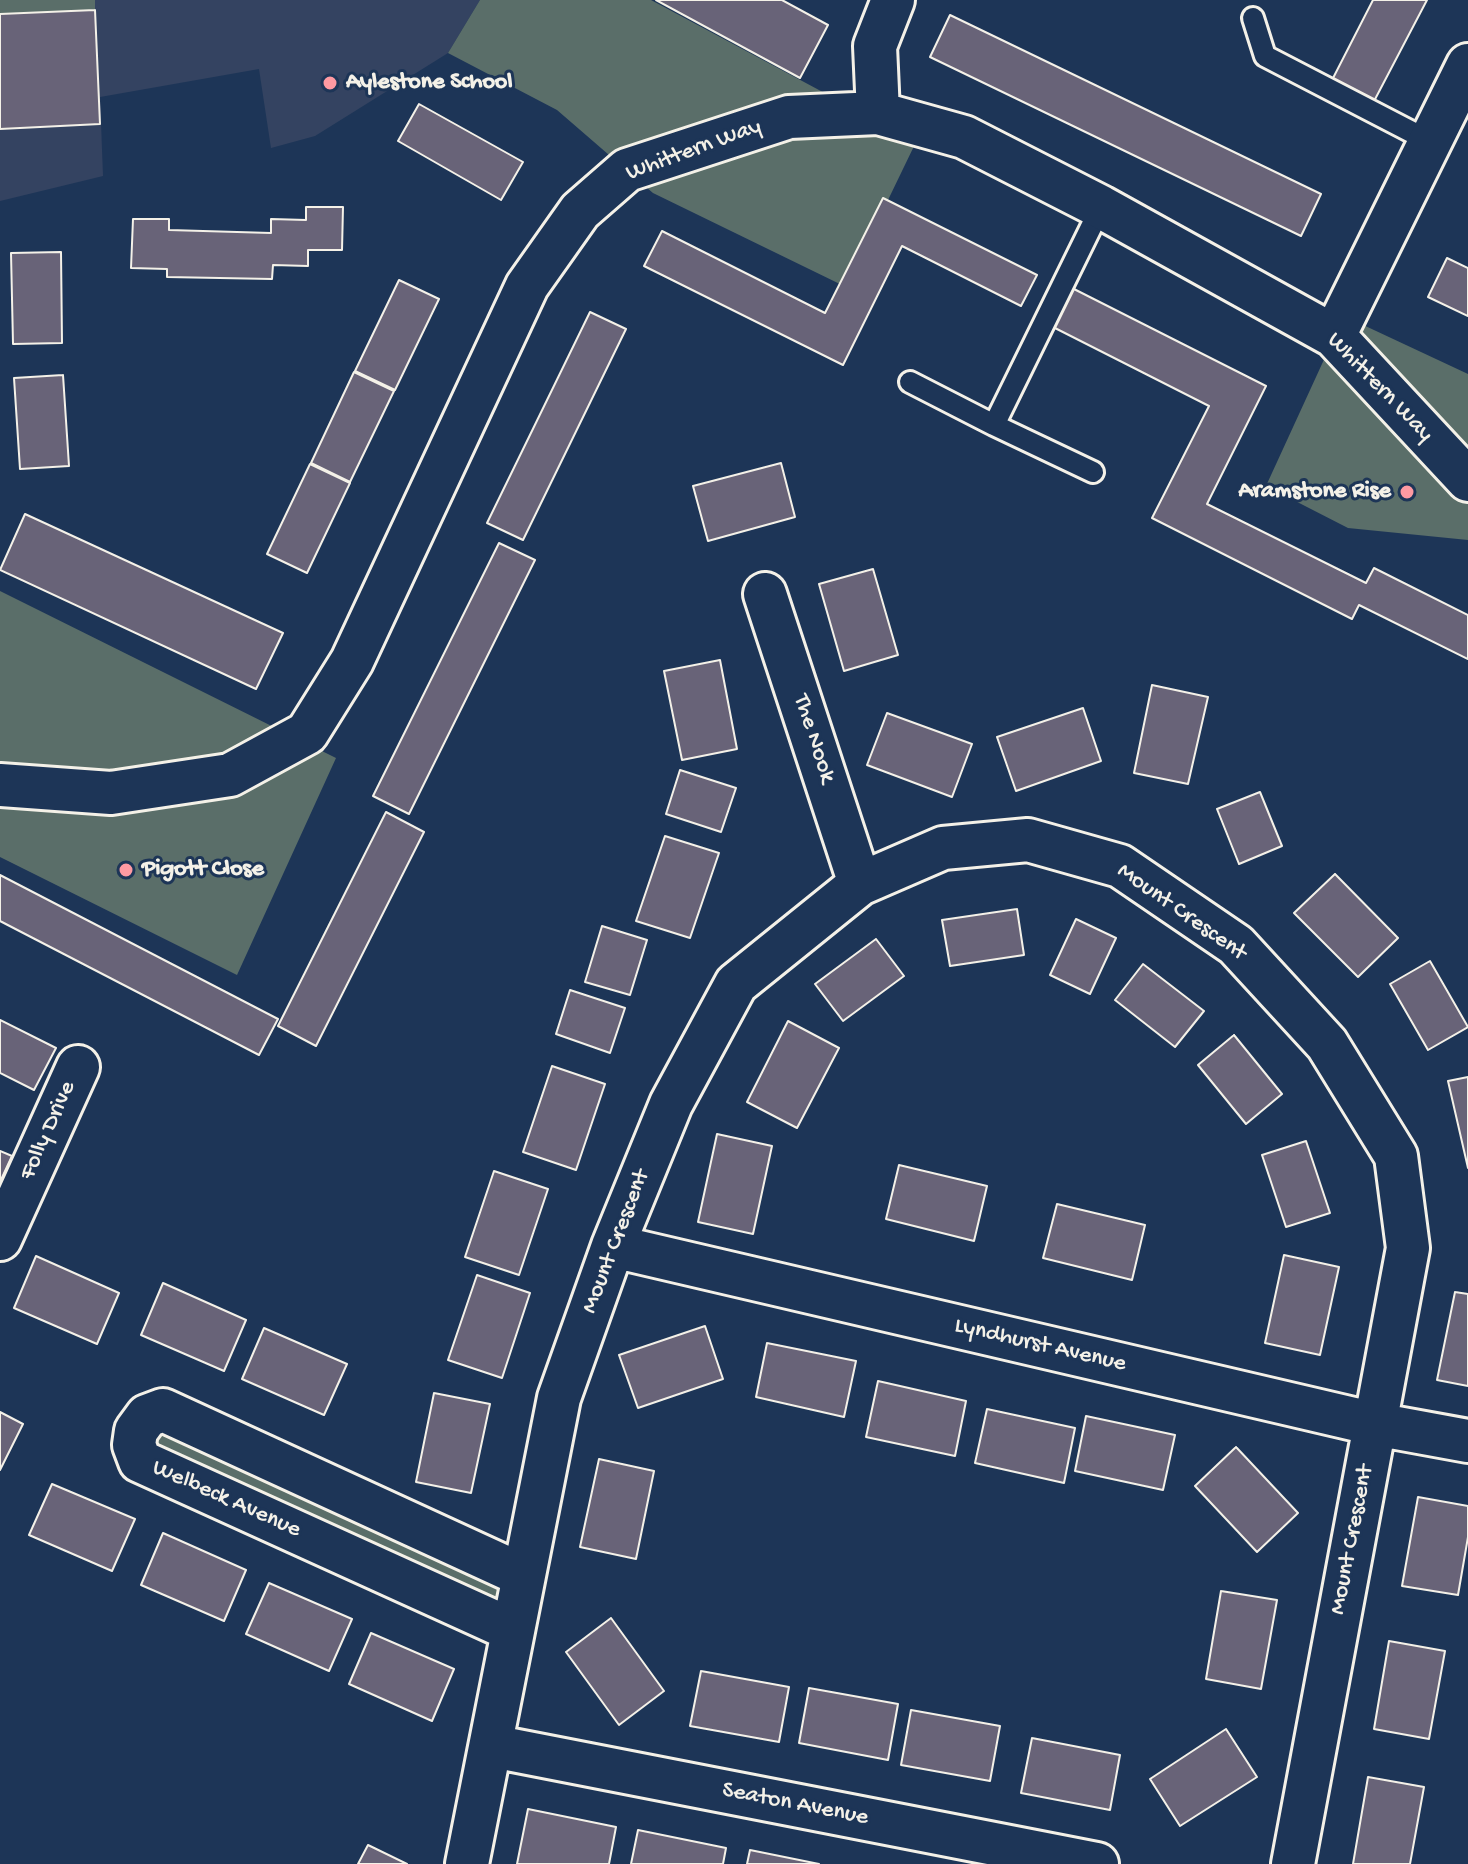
<!DOCTYPE html>
<style>
body{margin:0}
canvas{display:block;background:#1d3557}
</style>
<canvas width="1468" height="1864"></canvas>
<script>
const c = document.querySelector('canvas').getContext('2d');
c.lineJoin = 'round';
function fillPath(path, color) {
  c.fillStyle = color;
  c.fill(path, 'evenodd');
}
function toPath(rows) {
  const path = new Path2D();
  for (const r of rows) {
    path.moveTo(r[0], r[1]);
    for (let i = 2; i < r.length; i += 2) path.lineTo(r[i], r[i + 1]);
  }
  return path;
}
function trace(path, color, width, dash) {
  c.strokeStyle = color;
  c.lineWidth = width;
  c.lineCap = dash ? 'butt' : 'round';
  c.setLineDash(dash || []);
  c.stroke(path);
}
function label(font, color, halo, rows, align = 'center') {
  c.font = font + ' "Gochi Hand",sans-serif';
  c.lineWidth = 6;
  c.setLineDash([]);
  c.textBaseline = 'middle';
  c.strokeStyle = halo;
  c.fillStyle = color;
  for (const [text, x, y, turn = 0] of rows) {
    c.save();
    c.translate(x, y);
    c.rotate((+turn || 0) * Math.PI / 180);
    c.textAlign = isNaN(turn) ? turn : align;
    if (halo) c.strokeText(text, 0, 0);
    c.fillText(text, 0, 0);
    c.restore();
  }
}
fillPath(toPath([
 [95,0,480,0,448,53,315,136,271,148,259,69,100,97,103,176,0,201,0,14,95,10]
]), '#344361');
fillPath(toPath([
 [0,0,95,0,95,10,0,14],
 [480,0,651,0,916,142,846,287,653,193,557,110,448,53],
 [1344,316,1468,374,1468,540,1348,528,1266,486],
 [0,591,336,758,237,975,0,857],
 [147,1416,522,1575,512,1630,140,1461]
]), '#5a6e69');
const building = toPath([
 [656,0,782,0,828,25,800,78,656,0],
 [1373,0,1427,0,1372,105,1330,84,1373,0],
 [95,10,100,124,0,129,0,14,95,10],
 [950,15,1321,194,1301,236,930,57,950,15],
 [419,104,523,162,501,200,398,141,419,104],
 [883,198,1037,275,1021,306,902,246,843,365,644,266,662,231,825,313,883,198],
 [306,207,343,207,342,250,308,250,308,266,273,265,272,279,167,277,167,269,131,268,133,219,169,219,169,230,271,233,271,219,306,220,306,207],
 [61,252,62,343,13,344,11,253,61,252],
 [1447,258,1468,268,1468,316,1428,297,1447,258],
 [399,280,439,299,395,390,355,371,399,280],
 [1068,286,1266,386,1207,504,1366,583,1374,568,1468,615,1468,659,1359,605,1352,619,1152,518,1209,406,1049,325,1068,286],
 [590,312,626,329,523,540,487,523,590,312],
 [354,372,394,391,350,482,311,463,354,372],
 [63,375,69,466,20,469,14,378,63,375],
 [781,463,795,517,708,541,693,486,781,463],
 [310,464,350,483,307,573,267,554,310,464],
 [25,514,283,633,256,689,0,570,25,514],
 [499,543,535,560,409,814,373,796,499,543],
 [873,569,898,655,844,671,819,584,873,569],
 [720,660,737,749,682,760,664,671,720,660],
 [1152,685,1208,697,1188,784,1134,773,1152,685],
 [1083,708,1101,761,1016,791,997,737,1083,708],
 [887,713,972,744,952,797,867,765,887,713],
 [680,770,736,788,721,832,666,814,680,770],
 [1260,792,1282,846,1239,864,1217,809,1260,792],
 [386,812,424,832,316,1046,278,1026,386,812],
 [665,836,719,853,690,938,636,921,665,836],
 [1335,874,1398,938,1358,977,1294,913,1335,874],
 [0,875,278,1019,259,1055,0,921,0,875],
 [1017,909,1024,955,950,966,942,920,1017,909],
 [1076,919,1116,938,1090,994,1050,975,1076,919],
 [602,926,647,940,630,995,585,982,602,926],
 [876,939,904,976,843,1021,815,984,876,939],
 [1430,961,1468,1027,1428,1050,1390,984,1430,961],
 [1143,964,1204,1011,1175,1047,1115,1000,1143,964],
 [570,990,625,1008,610,1053,556,1034,570,990],
 [0,1020,56,1048,34,1090,0,1073,0,1020],
 [788,1021,839,1048,797,1128,747,1102,788,1021],
 [1234,1035,1282,1094,1246,1124,1198,1065,1234,1035],
 [552,1066,605,1084,576,1170,523,1152,552,1066],
 [1468,1077,1468,1168,1448,1081,1468,1077],
 [717,1134,772,1146,753,1234,698,1222,717,1134],
 [1306,1141,1330,1213,1286,1227,1262,1155,1306,1141],
 [0,1151,12,1156,0,1182,0,1151],
 [899,1165,987,1186,974,1241,886,1219,899,1165],
 [494,1171,548,1189,519,1275,465,1257,494,1171],
 [1057,1204,1145,1225,1132,1280,1043,1258,1057,1204],
 [1284,1255,1339,1267,1320,1355,1265,1343,1284,1255],
 [36,1256,119,1293,97,1344,14,1308,36,1256],
 [477,1275,530,1293,502,1378,448,1360,477,1275],
 [163,1283,246,1320,224,1371,141,1335,163,1283],
 [1455,1292,1468,1294,1468,1386,1437,1380,1455,1292],
 [705,1326,723,1379,638,1408,619,1355,705,1326],
 [264,1328,347,1364,324,1415,242,1379,264,1328],
 [767,1343,856,1361,844,1417,756,1397,767,1343],
 [878,1381,966,1401,955,1456,866,1437,878,1381],
 [434,1393,490,1404,471,1493,416,1482,434,1393],
 [987,1409,1075,1428,1064,1483,975,1463,987,1409],
 [0,1412,23,1424,0,1470,0,1412],
 [1086,1416,1175,1435,1163,1490,1075,1471,1086,1416],
 [1236,1447,1298,1513,1257,1552,1195,1486,1236,1447],
 [599,1459,654,1471,636,1559,580,1547,599,1459],
 [52,1484,135,1519,112,1571,29,1535,52,1484],
 [1418,1497,1468,1506,1468,1537,1458,1595,1402,1586,1418,1497],
 [163,1533,246,1570,224,1621,141,1585,163,1533],
 [269,1583,352,1619,329,1671,246,1634,269,1583],
 [1221,1591,1277,1600,1261,1689,1206,1679,1221,1591],
 [611,1618,664,1691,619,1725,566,1652,611,1618],
 [371,1633,454,1669,432,1721,349,1684,371,1633],
 [1389,1641,1445,1651,1429,1739,1374,1729,1389,1641],
 [701,1671,789,1687,779,1742,690,1726,701,1671],
 [809,1688,898,1704,888,1760,799,1743,809,1688],
 [911,1710,1000,1726,990,1781,901,1765,911,1710],
 [1226,1729,1257,1777,1180,1826,1150,1779,1226,1729],
 [1032,1738,1120,1755,1110,1810,1021,1793,1032,1738],
 [1368,1777,1424,1787,1410,1864,1353,1864,1368,1777],
 [528,1809,616,1827,609,1864,517,1864,528,1809],
 [638,1830,726,1848,723,1864,631,1864,638,1830],
 [368,1845,407,1864,358,1864,368,1845],
 [750,1850,819,1864,747,1864,750,1850]
]);
fillPath(building, '#686378');
trace(building, '#f4f1e8', 2);
const lane = toPath([
 [1253,18,1265,56,1431,142],
 [910,382,994,425,1101,207],
 [994,425,1093,472]
]);
const street = toPath([
 [878,113,875,46,893,0],
 [1334,336,1468,65],
 [765,594,860,884],
 [0,785,111,793,230,775,307,733,352,661,527,286,580,211,627,170,789,117,878,113,964,137,1101,207,1334,336,1468,480],
 [0,1239,78,1067],
 [613,1246,1375,1424,1468,1441],
 [512,1630,140,1461,134,1445,136,1431,147,1416,163,1410,522,1575],
 [492,1746,1097,1864],
 [467,1864,559,1398,613,1246,671,1104,736,984,860,884,943,848,1028,840,1120,866,1236,945,1327,1044,1396,1156,1408,1248,1293,1864]
]);
trace(lane, '#f4f1e8', 26);
trace(street, '#f4f1e8', 48);
trace(lane, '#1d3557', 20);
trace(street, '#1d3557', 42);
for (const [x, y, r, color] of [
 [330,83,8,"#ff9aa2"],
 [1407,492,8,"#ff9aa2"],
 [126,870,8,"#ff9aa2"]
]) {
  const dot = new Path2D();
  dot.arc(x, y, r, 0, 2 * Math.PI);
  c.fillStyle = color;
  c.fill(dot);
  trace(dot, '#1d3557', 3);
}
label('bold 24px', '#f4f1e8', '#1d3557', [
 ["Aylestone School",346,83],
 ["Aramstone Rise",1391,492,"right"],
 ["Pigott Close",142,870]
], 'left');
label('24px', '#f4f1e8', '#1d3557', [
 ["Whittern Way",694,151,-20],
 ["Whittern Way",1379,388,46],
 ["The Nook",813,739,72],
 ["Mount Crescent",1181,913,35],
 ["Folly Drive",49,1131,-66],
 ["Mount Crescent",617,1242,-69],
 ["Lyndhurst Avenue",1040,1346,13],
 ["Welbeck Avenue",226,1500,24],
 ["Mount Crescent",1353,1540,-79],
 ["Seaton Avenue",795,1805,11]
]);
</script>
